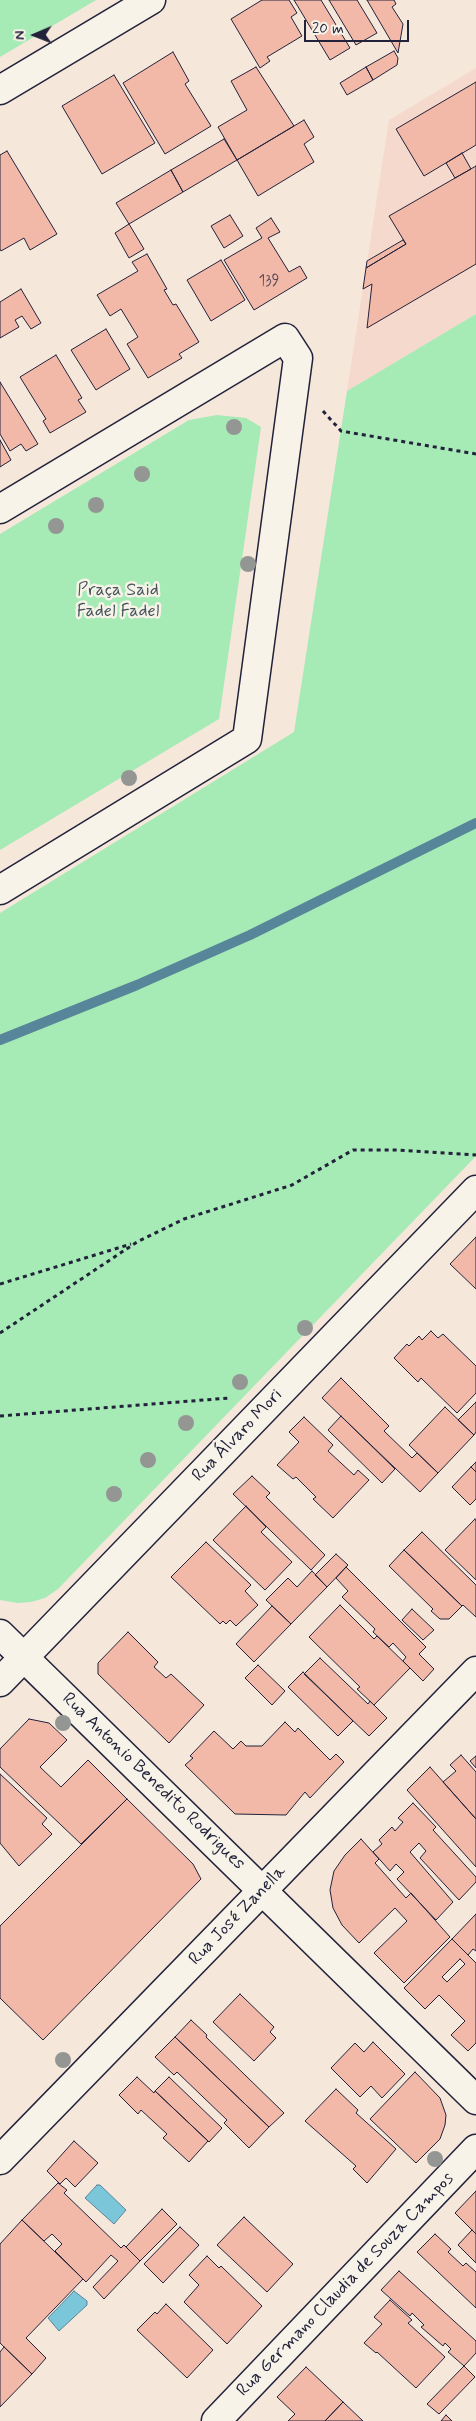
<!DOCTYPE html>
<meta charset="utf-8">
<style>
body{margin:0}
#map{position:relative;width:476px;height:2421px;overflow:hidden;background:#f6e7db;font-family:Mynerve,sans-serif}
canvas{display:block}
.north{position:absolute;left:10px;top:10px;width:50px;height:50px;-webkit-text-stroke:4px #f7f3e8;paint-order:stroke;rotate:269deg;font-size:14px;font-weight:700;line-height:20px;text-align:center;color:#22223b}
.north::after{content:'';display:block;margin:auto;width:18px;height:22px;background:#22223b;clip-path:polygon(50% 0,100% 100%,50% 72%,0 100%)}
.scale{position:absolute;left:304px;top:20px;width:105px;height:22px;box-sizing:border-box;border:2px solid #22223b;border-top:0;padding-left:6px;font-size:15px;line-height:18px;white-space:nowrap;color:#22223b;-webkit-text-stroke:4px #f7f3e8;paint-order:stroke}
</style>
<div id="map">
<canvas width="476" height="2421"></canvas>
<div class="north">N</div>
<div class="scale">20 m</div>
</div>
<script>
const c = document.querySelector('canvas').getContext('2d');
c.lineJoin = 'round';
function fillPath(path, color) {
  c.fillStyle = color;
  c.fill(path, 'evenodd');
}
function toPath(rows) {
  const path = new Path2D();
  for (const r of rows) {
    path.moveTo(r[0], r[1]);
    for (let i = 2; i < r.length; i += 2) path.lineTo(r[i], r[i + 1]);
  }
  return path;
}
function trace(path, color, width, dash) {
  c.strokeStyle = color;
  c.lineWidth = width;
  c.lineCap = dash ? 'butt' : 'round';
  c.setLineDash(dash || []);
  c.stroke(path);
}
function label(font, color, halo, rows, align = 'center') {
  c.font = font + ' Mynerve,sans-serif';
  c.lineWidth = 5;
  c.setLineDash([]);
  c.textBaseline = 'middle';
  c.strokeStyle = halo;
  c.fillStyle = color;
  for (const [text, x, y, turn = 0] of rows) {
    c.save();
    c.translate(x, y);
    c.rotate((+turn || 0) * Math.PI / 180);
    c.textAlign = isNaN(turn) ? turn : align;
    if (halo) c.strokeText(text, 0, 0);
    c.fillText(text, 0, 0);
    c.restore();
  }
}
fillPath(toPath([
 [476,68,476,314,347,391,389,120]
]), '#f5d9cc');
fillPath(toPath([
 [0,0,96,0,0,57],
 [476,314,476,1156,58,1589,45,1598,31,1602,18,1603,0,1600,0,913,294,732,347,391],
 [217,415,246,418,261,427,219,719,0,850,0,534,189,420]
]), '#a6eab5');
const water = toPath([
 [97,2185,100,2185,126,2210,114,2224,85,2198,97,2185],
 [74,2291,87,2301,87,2305,59,2331,48,2318,74,2291]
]);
fillPath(water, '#7bc7d9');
trace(water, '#57859a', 1);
trace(toPath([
 [0,1040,137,985,250,935,476,823]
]), '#57859a', 10);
const building = toPath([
 [262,0,289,0,297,13,291,17,302,36,267,57,270,61,260,68,231,19,262,0],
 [294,0,321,0,350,48,330,60,294,0],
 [329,0,357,0,377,33,356,45,329,0],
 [367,0,394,0,396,4,392,7,403,24,398,53,367,0],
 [394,51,398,58,397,65,373,80,366,67,394,51],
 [173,52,189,81,185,84,211,126,165,154,123,83,173,52],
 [256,67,294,126,237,160,218,127,247,110,231,81,256,67],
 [366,67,373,80,347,95,340,83,366,67],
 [114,75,155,143,102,174,62,106,114,75],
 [476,82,476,145,424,176,396,129,476,82],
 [304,120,314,137,304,144,314,162,258,196,237,160,304,120],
 [224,139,237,160,183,192,171,170,224,139],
 [7,151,57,234,30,250,24,238,1,251,0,249,0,155,7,151],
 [462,153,471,169,455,178,446,163,462,153],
 [476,166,476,264,367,328,372,284,363,289,366,268,406,244,389,216,476,166],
 [171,170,183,192,129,224,116,203,171,170],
 [230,215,243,236,224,248,211,226,230,215],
 [271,218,280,232,268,238,289,272,300,266,307,278,254,310,224,260,262,238,256,228,271,218],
 [129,224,144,249,129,258,115,233,129,224],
 [403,240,406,244,366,268,367,261,403,240],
 [147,254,167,289,164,290,173,305,176,304,199,342,179,354,182,358,148,378,127,344,138,337,121,309,110,316,97,295,138,271,132,262,147,254],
 [221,260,245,300,211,321,187,280,221,260],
 [21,289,41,323,31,329,22,316,15,320,19,327,0,338,0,302,21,289],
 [106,329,130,369,96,390,71,350,106,329],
 [56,355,82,398,78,400,86,412,50,433,43,421,46,419,20,377,56,355],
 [0,382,38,444,26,451,21,444,10,451,0,434,0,382],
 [0,440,11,460,0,467,0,440],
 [476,1237,476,1289,450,1264,476,1237],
 [431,1331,438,1338,443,1334,476,1366,476,1393,457,1413,421,1378,418,1382,394,1358,407,1344,409,1346,419,1336,422,1340,431,1331],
 [341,1378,389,1426,384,1431,412,1458,417,1453,438,1473,420,1492,322,1398,341,1378],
 [476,1402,476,1432,474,1435,458,1420,476,1402],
 [445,1407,474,1435,438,1473,409,1445,445,1407],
 [341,1416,395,1469,382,1483,328,1430,341,1416],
 [304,1417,333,1445,328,1451,354,1475,358,1470,369,1480,333,1518,313,1499,316,1497,296,1477,293,1479,277,1465,299,1442,289,1432,304,1417],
 [476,1462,476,1472,471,1467,476,1462],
 [471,1467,476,1472,476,1499,470,1505,452,1487,471,1467],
 [252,1476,270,1493,266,1497,325,1555,311,1570,233,1494,252,1476],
 [246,1506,266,1527,261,1532,292,1562,265,1590,213,1540,246,1506],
 [475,1519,476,1521,476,1580,445,1550,475,1519],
 [422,1532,476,1585,476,1617,463,1605,462,1606,404,1550,422,1532],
 [206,1542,251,1585,245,1591,258,1605,236,1626,230,1620,226,1624,223,1621,220,1624,171,1577,206,1542],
 [404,1550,462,1606,449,1619,440,1619,431,1611,433,1609,389,1566,404,1550],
 [336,1554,348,1565,327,1587,315,1575,336,1554],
 [346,1567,426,1647,419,1654,434,1669,423,1681,403,1661,406,1657,393,1643,389,1647,373,1632,375,1629,342,1597,348,1591,336,1578,346,1567],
 [312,1571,327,1587,291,1624,266,1600,288,1578,297,1587,312,1571],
 [340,1605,374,1639,377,1636,410,1668,374,1705,357,1689,360,1687,309,1637,340,1605],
 [272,1606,291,1624,254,1662,236,1644,272,1606],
 [412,1609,434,1630,423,1640,402,1620,412,1609],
 [128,1632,158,1662,154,1667,166,1678,171,1674,204,1705,169,1743,98,1674,98,1663,128,1632],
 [320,1658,368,1704,370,1701,387,1718,369,1736,304,1674,320,1658],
 [258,1665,285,1691,272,1705,245,1678,258,1665],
 [303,1672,353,1721,338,1736,288,1687,303,1672],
 [29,1719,49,1723,67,1740,40,1767,61,1787,88,1760,127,1799,81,1844,0,1767,0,1749,29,1719],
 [285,1722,295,1732,298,1728,330,1760,336,1754,344,1762,310,1798,305,1792,286,1815,235,1814,185,1765,193,1758,190,1756,214,1731,233,1749,241,1741,246,1746,262,1746,285,1722],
 [461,1755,476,1772,476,1819,443,1782,456,1771,450,1765,461,1755],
 [476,1756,476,1768,470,1761,476,1756],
 [430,1767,476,1819,476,1867,407,1790,430,1767],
 [0,1774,47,1818,42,1824,52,1834,19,1866,0,1843,0,1774],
 [127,1799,193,1864,201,1879,43,2040,0,1998,0,1926,127,1799],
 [413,1803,436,1827,433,1830,476,1877,476,1882,459,1900,420,1858,426,1851,419,1843,410,1852,453,1902,436,1920,397,1879,404,1872,396,1864,390,1871,373,1852,382,1844,379,1840,392,1827,395,1831,403,1822,398,1818,413,1803],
 [361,1839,379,1859,375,1863,406,1898,411,1893,450,1937,404,1983,374,1953,407,1921,395,1908,359,1943,342,1925,333,1908,330,1890,334,1871,345,1855,361,1839],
 [476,1914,476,1951,473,1949,468,1955,452,1939,476,1914],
 [452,1939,476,1963,476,2043,468,2051,451,2035,465,2021,439,1995,425,2009,404,1988,452,1939],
 [460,1959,465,1964,447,1982,442,1977,460,1959],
 [240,1994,274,2027,270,2032,276,2038,254,2061,213,2022,240,1994],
 [191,2020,207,2035,206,2037,284,2113,269,2127,175,2037,191,2020],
 [175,2037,269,2127,249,2148,224,2123,227,2120,177,2072,174,2075,155,2057,175,2037],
 [373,2042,405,2074,382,2098,371,2086,360,2097,331,2068,355,2043,364,2052,373,2042],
 [415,2072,440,2098,446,2115,445,2125,440,2139,416,2163,370,2119,415,2072],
 [137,2077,154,2093,155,2091,208,2141,189,2162,163,2138,167,2134,141,2110,138,2114,119,2095,137,2077],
 [169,2077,222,2128,209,2142,155,2091,169,2077],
 [336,2089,358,2110,356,2113,396,2149,367,2183,353,2169,356,2166,305,2121,336,2089],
 [74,2141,98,2163,75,2187,66,2178,60,2184,47,2171,74,2141],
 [58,2183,67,2190,64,2193,121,2248,124,2245,140,2261,104,2299,93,2287,118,2261,111,2255,86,2282,55,2251,62,2244,52,2234,44,2241,22,2220,58,2183],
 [476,2191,476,2234,455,2213,476,2191],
 [162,2209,177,2224,140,2261,126,2247,162,2209],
 [244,2217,293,2264,267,2292,217,2245,244,2217],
 [22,2220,83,2279,26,2338,46,2358,32,2374,0,2343,0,2244,22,2220],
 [180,2227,199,2245,163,2283,144,2264,180,2227],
 [472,2230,476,2234,476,2263,458,2245,472,2230],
 [435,2234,451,2249,448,2252,463,2266,466,2263,476,2272,476,2308,417,2252,435,2234],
 [207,2256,219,2268,221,2266,262,2306,227,2344,184,2302,199,2285,189,2275,207,2256],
 [399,2271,476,2341,476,2353,464,2366,448,2352,451,2349,445,2343,443,2346,421,2327,424,2325,412,2313,410,2316,381,2290,399,2271],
 [390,2300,412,2320,408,2323,445,2357,416,2388,377,2352,376,2353,364,2343,382,2324,374,2317,390,2300],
 [166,2304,213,2350,187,2378,137,2330,155,2312,157,2314,166,2304],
 [4,2347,32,2374,0,2407,0,2352,4,2347],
 [464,2366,475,2377,439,2414,427,2404,464,2366],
 [306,2367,343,2402,325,2421,288,2421,295,2414,277,2397,306,2367],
 [343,2402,363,2421,325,2421,343,2402],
 [446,2415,452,2421,441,2421,446,2415]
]);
fillPath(building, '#f2b9a9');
trace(building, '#22223b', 1);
const minor = toPath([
 [0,90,151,0],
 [0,509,285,338,298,358,247,739,0,890],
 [0,1634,476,2100],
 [0,1682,476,1190],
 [0,2160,476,1671],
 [216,2421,476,2149]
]);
trace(minor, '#22223b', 31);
trace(toPath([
 [323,411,341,431,476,454],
 [0,1284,131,1244],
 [0,1333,137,1242,184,1219,292,1185,353,1150,397,1150,476,1155],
 [0,1416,229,1398]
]), '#22223b', 3, [4, 4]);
trace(minor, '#f7f3e8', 28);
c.fillStyle = '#949694';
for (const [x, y] of [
 [234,427],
 [142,474],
 [96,505],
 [56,526],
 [248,564],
 [129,778],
 [305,1328],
 [240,1382],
 [186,1423],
 [148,1460],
 [114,1494],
 [63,1723],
 [63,2060],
 [435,2159]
]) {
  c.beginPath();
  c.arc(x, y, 8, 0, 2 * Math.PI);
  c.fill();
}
label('15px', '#564856', null, [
 ["139",269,282]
]);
label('18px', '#43545a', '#f7f3e8', [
 ["Praça Said",118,591],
 ["Fadel Fadel",118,612]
]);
label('18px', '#22223b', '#f7f3e8', [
 ["Rua Álvaro Mori",238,1436,-46],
 ["Rua Antonio Benedito Rodrigues",153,1782,44],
 ["Rua José Zanella",238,1916,-46],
 ["Rua Germano Claudia de Souza Campos",346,2285,-46]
]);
</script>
